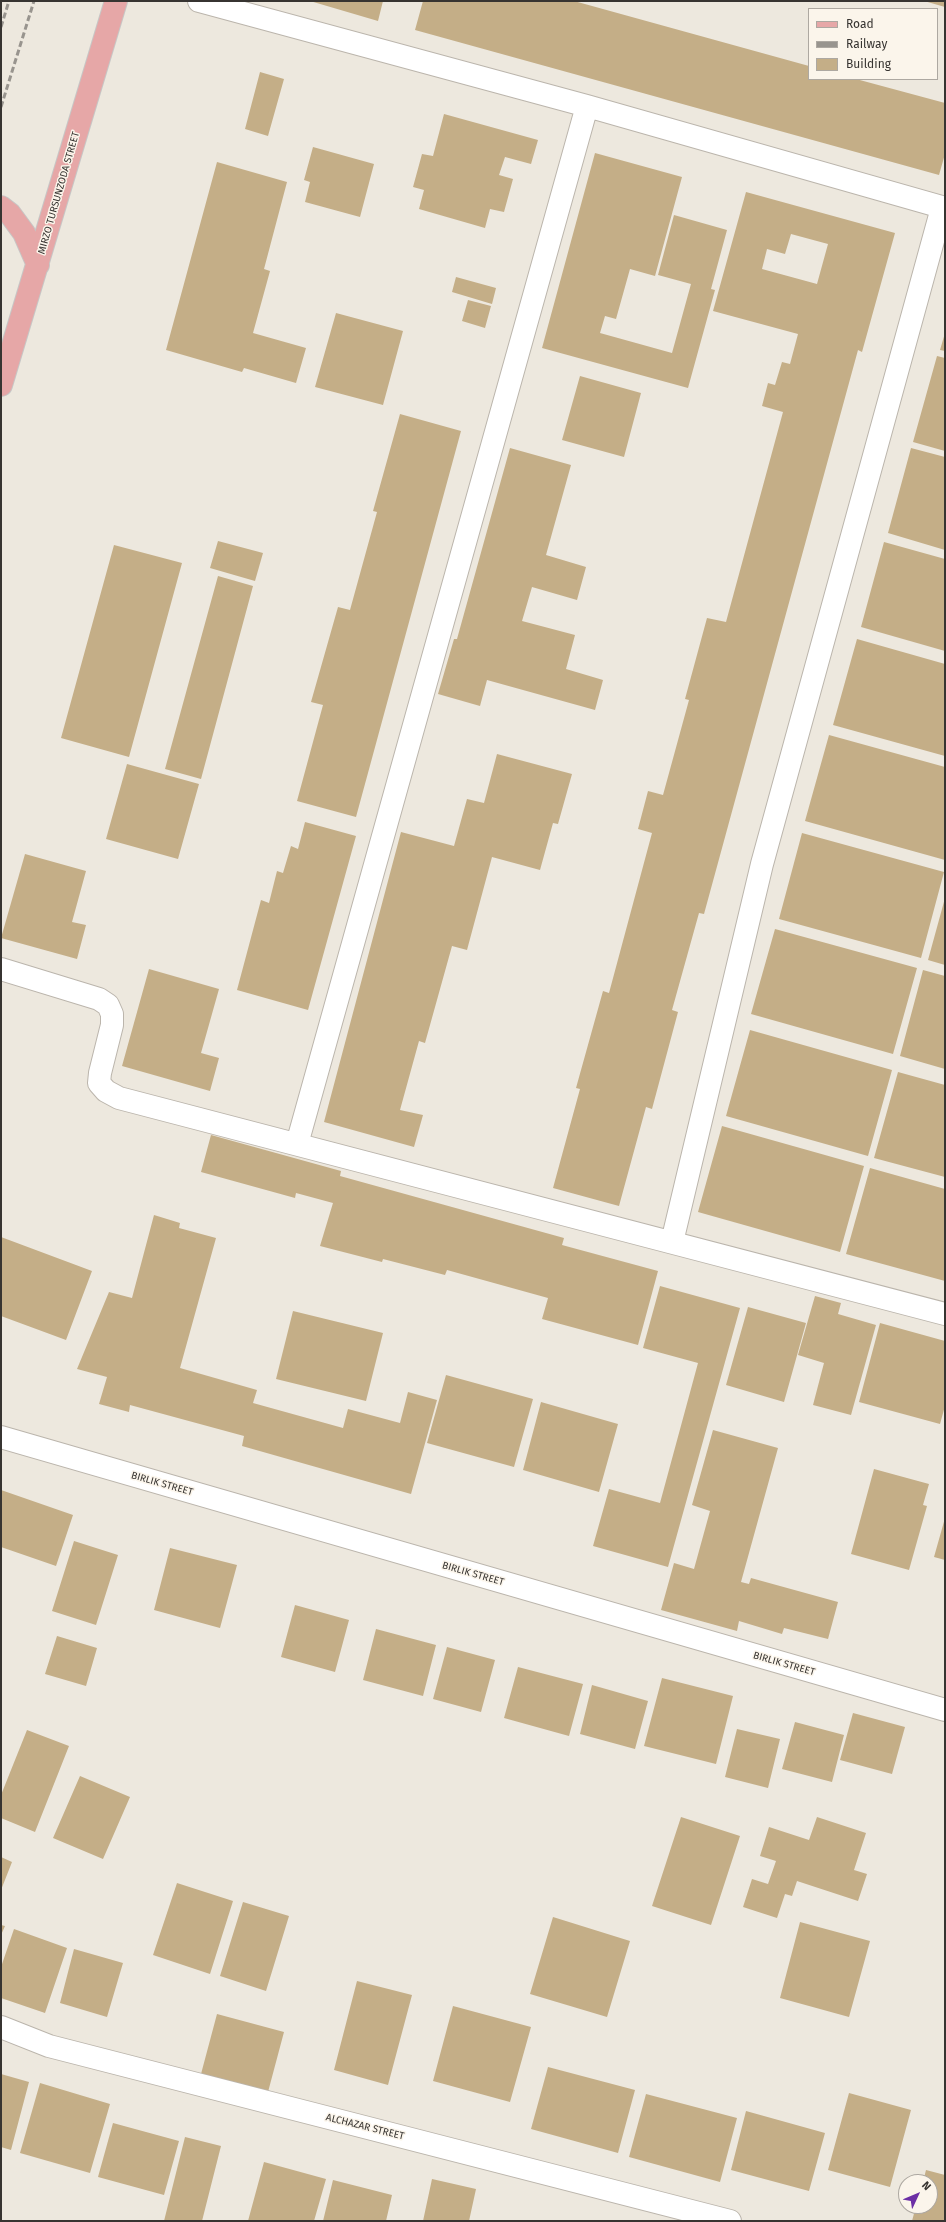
<!DOCTYPE html>
<style>
body{margin:0}
#map{position:relative;width:946px;height:2222px;overflow:hidden;background:#ede8de;font-family:"Fira Sans",sans-serif}
canvas{display:block}
.frame{position:absolute;inset:0;border:2px solid #373431;pointer-events:none}
.legend{position:absolute;left:808px;top:8px;width:130px;height:72px;box-sizing:border-box;background:#fbf5eb;border:1px solid #ada8a1;margin:0;padding:5px 7px;list-style:none;font-size:12px;color:#373431}
.legend li{display:flex;align-items:center;gap:8px;height:20px}
.legend b{width:20px;border:1px solid #ada8a1}
.north{position:absolute;left:898px;top:2174px;width:40px;height:40px;box-sizing:border-box;background:#fbf5eb;border:1px solid #ada8a1;border-radius:50%;rotate:46deg;font-size:11px;font-weight:700;line-height:16px;text-align:center;color:#373431}
.north::after{content:'';display:block;margin:auto;width:14px;height:18px;background:#6c2fa5;clip-path:polygon(50% 0,100% 100%,50% 72%,0 100%)}
</style>
<div id="map">
<canvas width="946" height="2222"></canvas>
<div class="frame"></div>
<ul class="legend">
<li><b style="height:5px;background:#e6a7a7"></b>Road</li>
<li><b style="height:5px;background:#98948e"></b>Railway</li>
<li><b style="height:11px;background:#c4ae87"></b>Building</li>
</ul>
<div class="north">N</div>
</div>
<script>
const c = document.querySelector('canvas').getContext('2d');
c.lineJoin = 'round';
function fillPath(path, color) {
  c.fillStyle = color;
  c.fill(path, 'evenodd');
}
function toPath(rows) {
  const path = new Path2D();
  for (const r of rows) {
    path.moveTo(r[0], r[1]);
    for (let i = 2; i < r.length; i += 2) path.lineTo(r[i], r[i + 1]);
  }
  return path;
}
function trace(path, color, width, dash) {
  c.strokeStyle = color;
  c.lineWidth = width;
  c.lineCap = dash ? 'butt' : 'round';
  c.setLineDash(dash || []);
  c.stroke(path);
}
function label(font, color, halo, rows, align = 'center') {
  c.font = font + ' "Fira Sans",sans-serif';
  c.lineWidth = 3;
  c.setLineDash([]);
  c.textBaseline = 'middle';
  c.strokeStyle = halo;
  c.fillStyle = color;
  for (const [text, x, y, turn = 0] of rows) {
    c.save();
    c.translate(x, y);
    c.rotate((+turn || 0) * Math.PI / 180);
    c.textAlign = isNaN(turn) ? turn : align;
    if (halo) c.strokeText(text, 0, 0);
    c.fillText(text, 0, 0);
    c.restore();
  }
}
fillPath(toPath([
 [310,1,383,1,378,21],
 [423,1,574,1,809,66,809,79,856,79,945,103,945,154,939,175,415,30],
 [924,1,945,1,945,7],
 [260,72,284,79,268,136,245,129],
 [444,114,538,140,531,164,505,157,499,175,513,179,504,212,490,209,485,228,419,209,424,190,413,187,422,154,433,156],
 [313,147,374,164,360,217,305,202,310,182,304,180],
 [595,153,682,177,655,276,630,269,616,319,605,316,600,333,672,353,691,284,658,275,674,215,727,230,711,289,715,290,688,388,542,348],
 [217,162,287,182,264,269,270,271,253,333,306,348,296,383,244,368,242,372,166,350],
 [746,192,895,233,862,352,858,350,704,914,699,913,672,1010,678,1012,652,1109,646,1107,619,1206,553,1188,580,1089,576,1088,603,991,609,993,652,833,638,829,648,791,663,795,689,700,685,699,707,618,726,622,783,412,762,406,768,383,775,385,782,362,790,364,798,334,713,311],
 [791,234,828,244,817,284,762,269,767,249,785,254],
 [456,277,496,288,492,304,452,292],
 [468,300,491,306,485,328,462,321],
 [336,313,403,331,383,405,315,387],
 [945,333,945,351,940,350],
 [937,356,945,358,945,451,913,442],
 [580,376,641,393,624,457,562,440],
 [400,414,461,431,356,817,297,801,323,705,311,702,338,607,350,610,377,512,373,511],
 [510,448,571,465,546,555,586,567,577,600,532,587,522,621,575,635,566,669,603,680,595,710,487,680,480,706,438,694,454,639,457,639],
 [911,448,945,457,945,550,888,533],
 [218,541,263,553,255,581,210,568],
 [884,542,945,559,945,651,861,627],
 [114,545,182,563,129,757,61,738],
 [218,576,253,586,201,779,165,769],
 [857,639,945,664,945,756,833,725],
 [829,735,945,767,945,860,805,821],
 [497,754,572,774,558,824,553,823,540,870,492,857,467,950,452,946,425,1043,419,1041,400,1110,423,1115,414,1147,324,1122,401,832,454,846,467,799,484,803],
 [127,764,199,784,178,859,106,839],
 [305,822,356,836,308,1010,237,990,261,900,269,903,277,871,283,873,291,846,298,849],
 [802,833,944,872,921,958,779,919],
 [25,854,86,871,72,922,86,925,77,959,1,938],
 [945,898,945,965,928,960],
 [775,929,917,968,893,1054,751,1014],
 [149,969,219,989,201,1053,219,1058,210,1091,122,1066],
 [923,970,945,976,945,1069,900,1056],
 [750,1030,892,1070,868,1156,726,1116],
 [898,1072,945,1085,945,1177,874,1158],
 [722,1126,864,1166,840,1252,698,1212],
 [211,1135,341,1171,340,1176,564,1238,562,1245,658,1271,638,1345,542,1319,548,1298,447,1270,445,1275,383,1259,382,1262,320,1246,333,1203,296,1193,295,1198,201,1172],
 [870,1168,945,1189,945,1281,846,1254],
 [154,1215,180,1223,179,1228,216,1238,180,1368,257,1390,253,1403,343,1428,348,1409,400,1423,408,1392,437,1400,411,1494,242,1446,244,1436,130,1405,129,1412,99,1404,107,1377,77,1369,109,1292,132,1298],
 [1,1237,92,1271,66,1340,1,1316],
 [660,1286,740,1308,668,1567,593,1546,609,1489,660,1503,698,1363,643,1348],
 [815,1296,841,1303,838,1314,876,1325,851,1415,813,1405,824,1363,798,1355],
 [748,1307,806,1323,784,1402,726,1385],
 [293,1311,383,1333,366,1401,276,1379],
 [880,1323,945,1341,945,1406,940,1424,859,1402],
 [446,1375,533,1399,514,1467,427,1443],
 [541,1402,618,1424,599,1492,523,1470],
 [713,1430,778,1448,741,1582,749,1584,751,1578,838,1602,828,1639,784,1628,782,1634,739,1621,737,1631,661,1610,674,1563,694,1569,710,1511,692,1505],
 [874,1469,929,1484,923,1505,927,1506,909,1570,851,1554],
 [1,1490,73,1515,56,1566,1,1547],
 [945,1518,945,1560,934,1557],
 [74,1541,118,1555,96,1625,52,1611],
 [170,1548,237,1565,220,1628,154,1610],
 [295,1605,349,1620,335,1672,281,1657],
 [376,1629,436,1645,423,1696,363,1680],
 [57,1636,97,1648,86,1686,45,1674],
 [447,1647,495,1660,481,1712,433,1699],
 [518,1667,583,1684,569,1736,504,1718],
 [662,1678,733,1696,716,1764,644,1746],
 [592,1685,648,1701,635,1749,580,1734],
 [853,1713,905,1727,892,1774,840,1760],
 [795,1722,844,1735,832,1782,782,1769],
 [737,1729,780,1739,768,1788,725,1777],
 [27,1730,69,1746,35,1832,1,1818,1,1795],
 [80,1776,130,1797,103,1859,53,1838],
 [681,1817,740,1836,711,1925,652,1906],
 [817,1817,866,1833,854,1870,867,1874,858,1901,797,1881,792,1896,785,1894,777,1918,743,1907,752,1879,768,1884,776,1861,760,1856,769,1827,809,1840],
 [1,1857,12,1862,1,1890],
 [177,1883,233,1901,210,1974,153,1955],
 [243,1902,289,1916,266,1991,220,1976],
 [553,1917,630,1941,607,2017,530,1994],
 [800,1922,870,1941,849,2017,780,1998],
 [1,1925,5,1926,1,1935],
 [14,1929,67,1948,45,2013,1,1998,1,1967],
 [74,1949,123,1963,107,2017,60,2003],
 [357,1981,412,1995,388,2085,334,2070],
 [453,2006,531,2027,510,2102,433,2081],
 [217,2014,284,2032,268,2092,201,2074],
 [548,2067,635,2090,618,2153,531,2129],
 [1,2074,29,2082,11,2150,1,2147],
 [40,2083,110,2104,90,2173,20,2153],
 [849,2093,911,2110,890,2187,828,2170],
 [646,2094,737,2118,720,2182,629,2157],
 [746,2111,825,2133,809,2191,731,2170],
 [113,2123,179,2141,164,2195,98,2177],
 [185,2137,221,2146,202,2221,164,2221],
 [264,2162,326,2179,314,2221,248,2221],
 [926,2170,945,2175,945,2221,912,2221,916,2206,930,2206,930,2182,923,2182],
 [432,2179,476,2189,469,2221,423,2221],
 [333,2180,392,2195,386,2221,323,2221]
]), '#c4ae87');
const minor = toPath([
 [199,1,587,106,945,208],
 [1,969,99,999,108,1005,112,1014,112,1025,100,1073,99,1083,106,1091,119,1098,945,1314],
 [297,1144,587,106],
 [672,1242,762,864,942,208],
 [1,1437,945,1710],
 [1,2027,49,2046,730,2221]
]);
const major = toPath([
 [1,207,10,214,24,233,38,265],
 [1,385,116,1]
]);
trace(minor, '#bbb5ac', 24);
trace(major, '#c7c6c5', 24);
trace(minor, '#fff', 22);
trace(major, '#e6a7a7', 22);
trace(toPath([
 [1,27,9,1],
 [1,107,34,1]
]), '#98948e', 3, [6, 3]);
label('10px', '#373431', '#fbf5eb', [
 ["MIRZO TURSUNZODA STREET",59,193,-74],
 ["BIRLIK STREET",162,1484,16],
 ["BIRLIK STREET",473,1574,16],
 ["BIRLIK STREET",784,1664,16],
 ["ALCHAZAR STREET",365,2127,14]
]);
</script>
